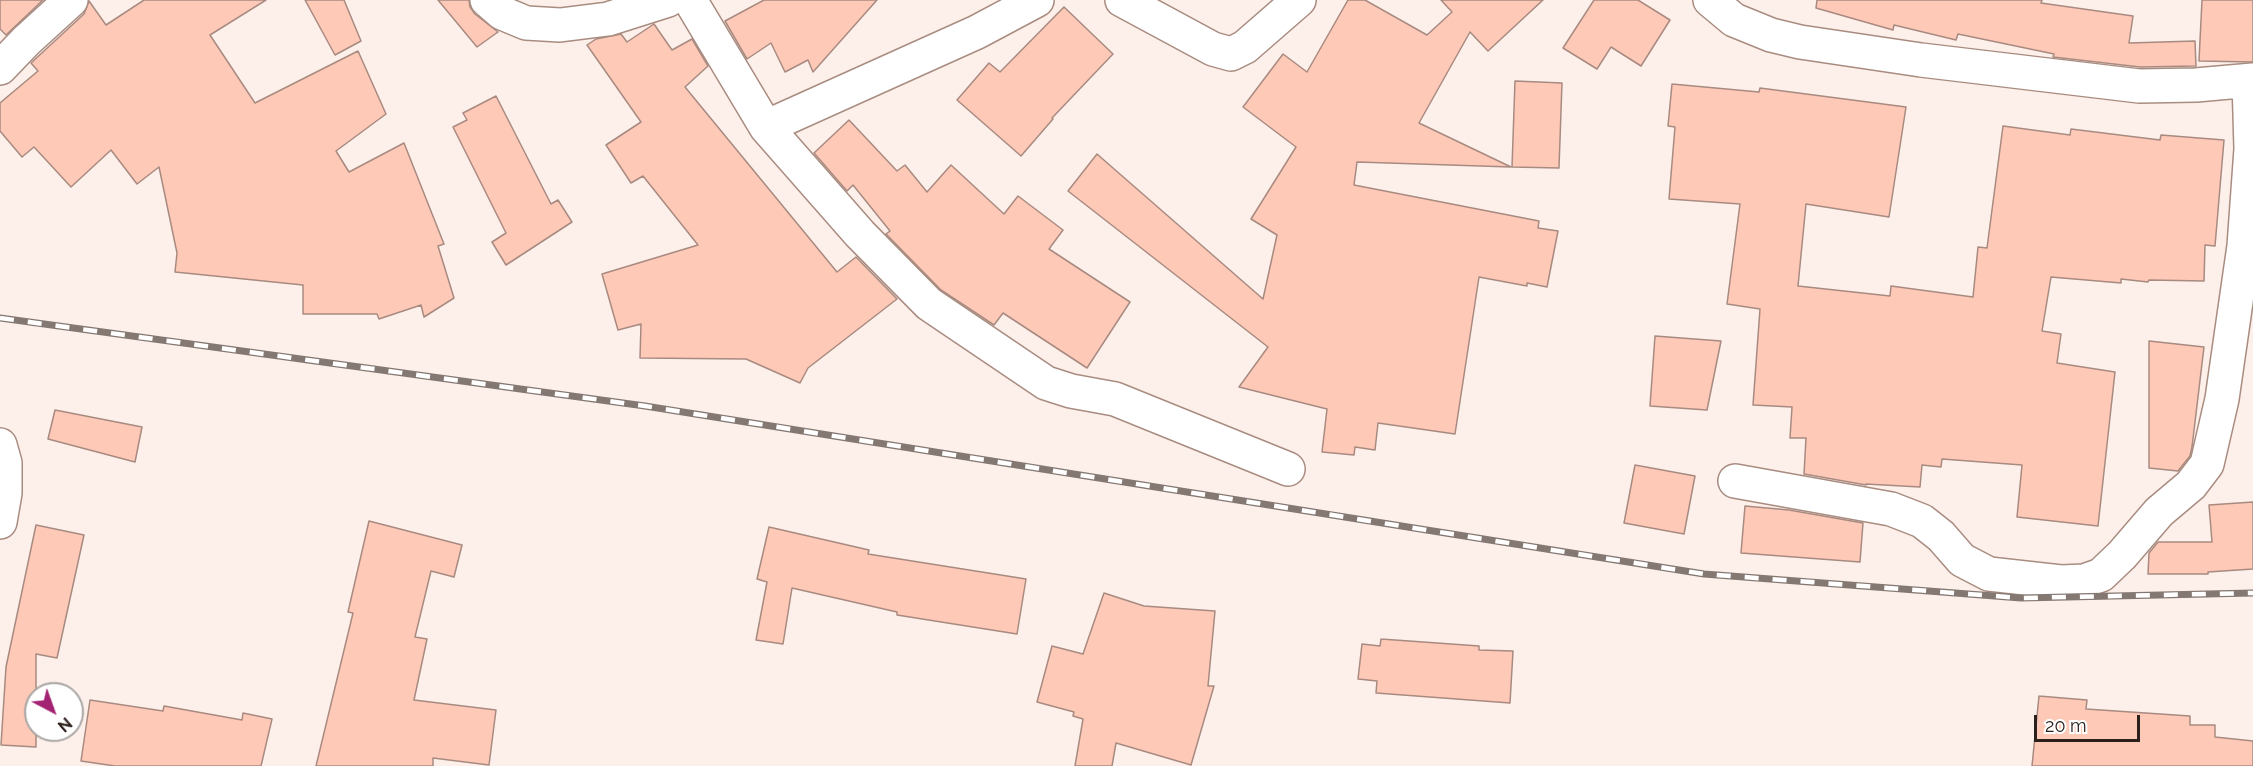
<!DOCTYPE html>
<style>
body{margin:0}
#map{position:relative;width:2253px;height:766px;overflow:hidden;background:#fdf0ea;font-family:Raleway,sans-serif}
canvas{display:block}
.north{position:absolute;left:24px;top:682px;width:60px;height:60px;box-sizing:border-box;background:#fff;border:2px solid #aaa6a4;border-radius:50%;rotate:139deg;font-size:16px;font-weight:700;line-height:24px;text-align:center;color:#2b201b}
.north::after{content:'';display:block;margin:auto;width:21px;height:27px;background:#a42272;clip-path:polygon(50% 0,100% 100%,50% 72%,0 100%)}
.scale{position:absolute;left:2034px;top:715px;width:106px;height:27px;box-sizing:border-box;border:3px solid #2b201b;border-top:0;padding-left:8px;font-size:18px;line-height:21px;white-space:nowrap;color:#2b201b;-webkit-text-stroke:4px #fff;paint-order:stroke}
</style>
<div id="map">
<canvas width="2253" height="766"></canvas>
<div class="north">N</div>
<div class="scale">20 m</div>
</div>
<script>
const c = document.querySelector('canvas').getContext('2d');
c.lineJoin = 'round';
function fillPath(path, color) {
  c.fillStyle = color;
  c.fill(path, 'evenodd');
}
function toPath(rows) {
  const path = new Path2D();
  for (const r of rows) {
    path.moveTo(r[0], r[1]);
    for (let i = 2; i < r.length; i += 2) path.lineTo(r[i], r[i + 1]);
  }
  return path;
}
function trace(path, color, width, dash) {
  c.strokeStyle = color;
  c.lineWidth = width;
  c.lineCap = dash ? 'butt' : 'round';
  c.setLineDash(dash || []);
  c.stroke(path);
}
const building = toPath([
 [0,0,43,0,6,35,0,29,0,0],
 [144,0,266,0,210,35,255,103,358,51,386,114,336,151,349,172,404,143,444,244,438,246,454,298,424,317,421,305,379,319,377,314,303,314,303,285,175,272,177,253,159,167,137,184,111,150,71,187,34,147,22,157,0,131,0,103,38,71,31,63,84,14,89,1,106,25,144,0],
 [305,0,344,0,361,41,335,55,305,0],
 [438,0,469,0,470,7,475,14,498,32,477,47,438,0],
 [764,0,877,0,813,72,808,60,785,72,771,43,747,59,725,21,764,0],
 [1348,0,1365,0,1427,35,1452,12,1441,0,1543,0,1488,51,1470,32,1419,123,1511,167,1357,162,1354,185,1539,221,1538,228,1558,231,1547,287,1527,283,1527,286,1479,277,1455,434,1378,423,1375,450,1355,447,1354,455,1322,452,1327,409,1239,387,1268,347,1068,191,1097,154,1263,299,1277,235,1251,219,1296,147,1243,107,1283,54,1307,72,1348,0],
 [1594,0,1638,0,1670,20,1641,66,1611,47,1597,69,1563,48,1594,0],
 [1817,0,2042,0,2041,3,2133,16,2129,43,2195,41,2196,66,2140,67,2053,57,2054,54,1958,34,1956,40,1894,25,1893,30,1816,8,1817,0],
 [2202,0,2253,0,2253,62,2199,61,2202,0],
 [1064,7,1113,54,1052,118,1053,119,1021,156,957,100,989,63,1000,72,1064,7],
 [654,24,672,50,692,39,708,66,685,87,837,272,856,257,897,299,808,368,800,383,746,359,640,358,641,324,618,330,602,274,698,245,643,176,631,183,606,145,641,122,587,45,596,39,621,34,627,42,654,24],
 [1515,81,1562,83,1559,168,1512,167,1515,81],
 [1672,84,1759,92,1760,88,1906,107,1889,217,1806,204,1798,286,1890,296,1891,286,1973,297,1978,247,1987,248,2003,126,2070,135,2071,129,2160,140,2161,135,2224,140,2215,246,2205,245,2204,281,2149,280,2148,282,2121,279,2121,283,2051,277,2042,331,2061,334,2057,363,2115,372,2098,526,2017,517,2022,465,1942,459,1941,467,1922,465,1920,487,1866,484,1866,485,1804,474,1806,438,1790,438,1792,407,1753,405,1760,309,1727,304,1740,204,1669,199,1675,127,1668,126,1672,84],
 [496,96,551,204,558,200,572,222,506,265,492,242,506,233,453,127,467,120,463,113,496,96],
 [849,120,897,171,905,165,927,192,951,165,1004,214,1018,196,1063,230,1049,249,1130,302,1087,368,1003,313,994,325,941,290,886,234,890,231,853,185,847,191,814,153,849,120],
 [1655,336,1721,341,1707,410,1650,406,1655,336],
 [2149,341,2204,347,2192,447,2190,456,2178,471,2149,468,2149,341],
 [55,410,142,427,135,462,48,439,55,410],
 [1635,465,1695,476,1684,534,1624,523,1635,465],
 [2253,502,2253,569,2208,572,2208,574,2148,574,2149,553,2158,542,2212,542,2209,505,2253,502],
 [1745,506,1789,510,1863,523,1860,562,1741,553,1745,506],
 [369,521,462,545,454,577,431,571,415,637,427,639,414,700,496,710,489,765,433,758,433,766,316,766,353,613,348,612,369,521],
 [36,525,84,535,57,658,36,654,36,747,1,745,6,667,36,525],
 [769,527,869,550,868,554,1026,579,1017,634,897,615,897,612,792,588,783,644,756,640,767,582,757,579,769,527],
 [1104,593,1144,606,1215,611,1208,686,1214,686,1191,765,1116,743,1112,766,1075,766,1083,719,1073,716,1074,712,1037,702,1052,646,1083,654,1104,593],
 [1381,639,1479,646,1479,650,1513,651,1510,703,1376,693,1377,681,1358,679,1362,644,1380,646,1381,639],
 [2039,696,2087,700,2086,709,2190,716,2190,725,2215,725,2215,737,2253,741,2253,766,2032,766,2039,696],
 [90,700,163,711,164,706,242,720,243,713,272,719,261,766,115,766,81,761,90,700]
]);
fillPath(building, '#fec9b7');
trace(building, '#a88a80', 1.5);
const minor = toPath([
 [487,0,502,13,526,23,560,25,608,19,668,0],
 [690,0,766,127,860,234,929,304,1046,383,1071,391,1115,399,1288,469],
 [1122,0,1213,49,1231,54,1245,47,1299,0],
 [1710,0,1734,20,1771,35,1800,42,1921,60,2139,86,2196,85,2253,80],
 [0,68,26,41,71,0],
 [766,127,977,32,1037,0],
 [0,445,5,463,5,493,0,522],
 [1735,481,1891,509,1922,521,1941,536,1962,560,1989,574,2061,582,2084,581,2101,575,2122,555,2159,512,2191,485,2207,464,2222,399,2244,246,2251,149,2249,81]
]);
trace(minor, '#a98c80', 36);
trace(minor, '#fff', 33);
const rail = toPath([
 [0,318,645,406,1704,574,2021,598,2253,593]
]);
trace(rail, '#847873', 7);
trace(rail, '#fff', 4.5, [14]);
</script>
